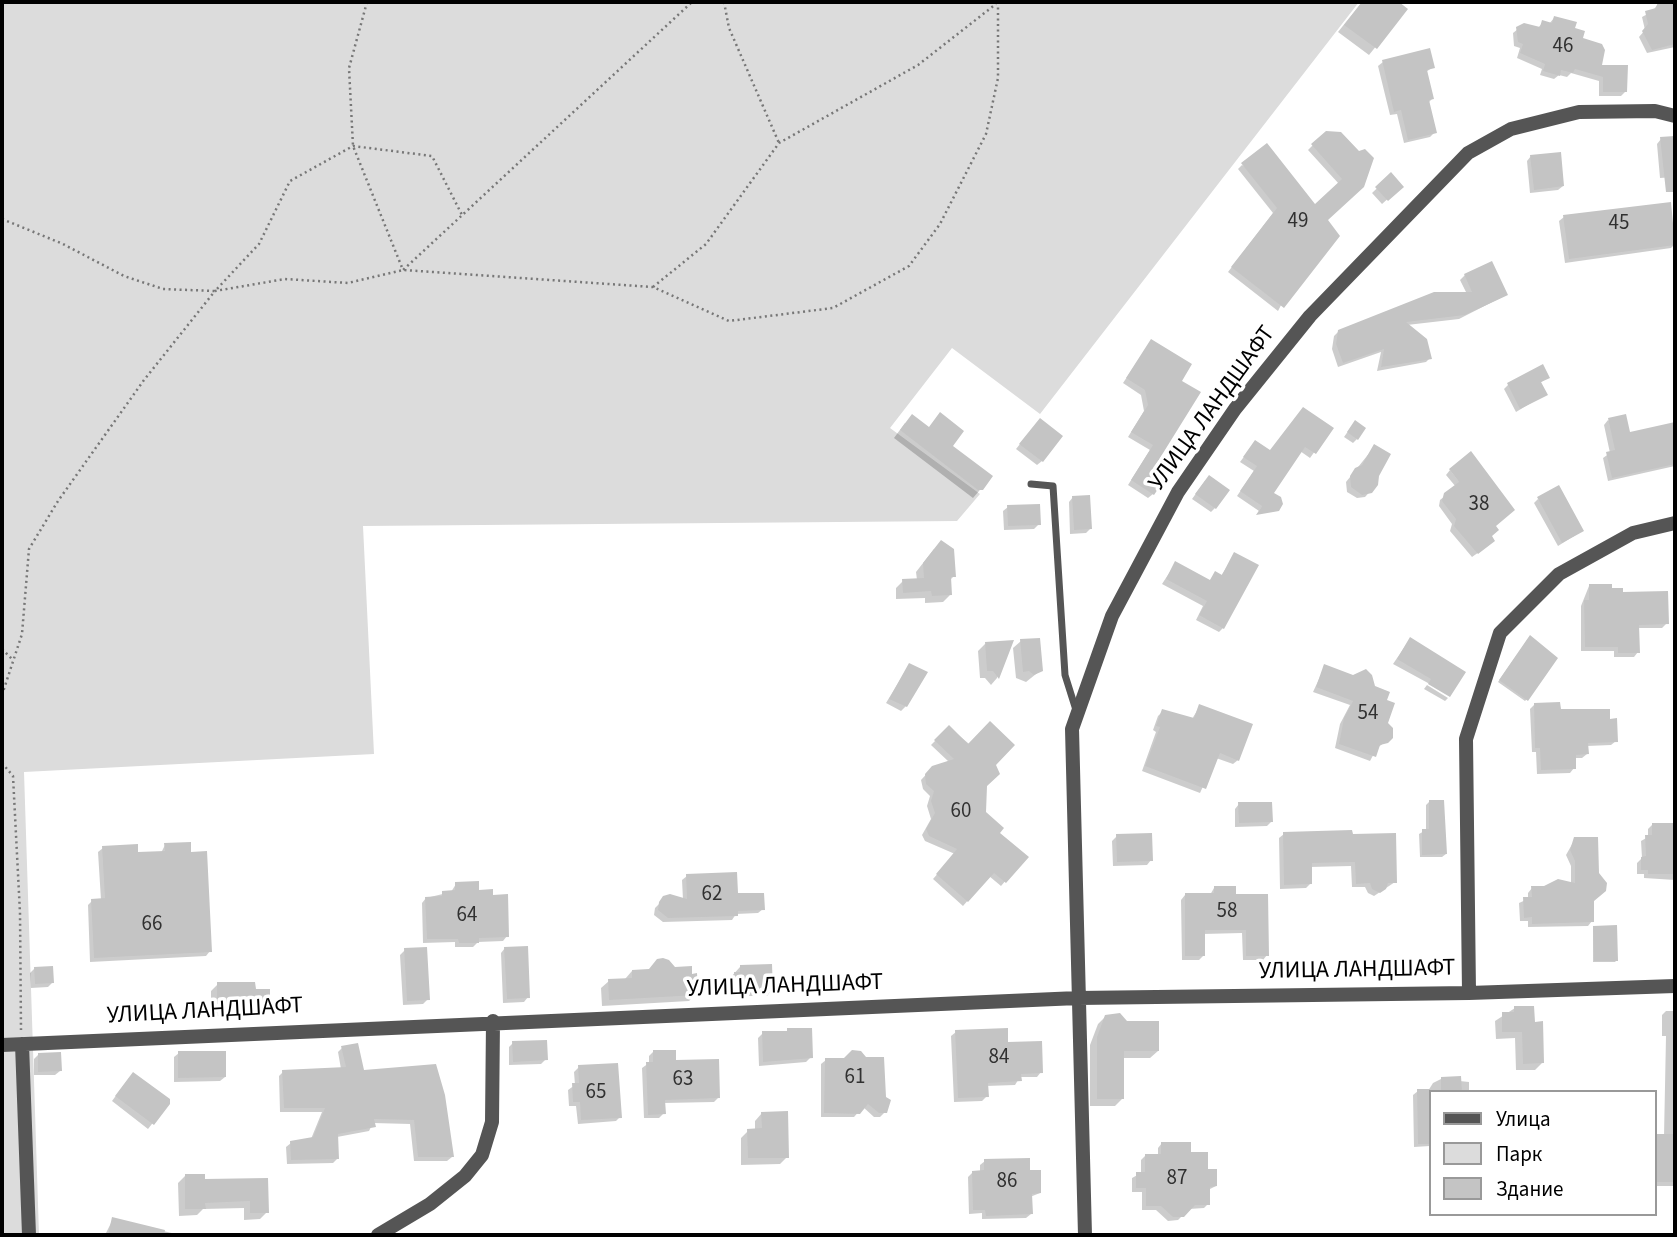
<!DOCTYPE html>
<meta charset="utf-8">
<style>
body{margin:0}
#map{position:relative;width:1677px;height:1237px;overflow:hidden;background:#fff;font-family:"Source Sans 3",sans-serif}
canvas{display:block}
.frame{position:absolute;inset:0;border:4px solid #000;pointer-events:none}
.legend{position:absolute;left:1429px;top:1090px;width:228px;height:126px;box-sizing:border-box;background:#fff;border:2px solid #999;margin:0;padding:9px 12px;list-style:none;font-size:21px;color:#000}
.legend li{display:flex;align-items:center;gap:14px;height:35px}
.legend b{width:35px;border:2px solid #999}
</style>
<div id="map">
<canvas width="1677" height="1237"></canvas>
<div class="frame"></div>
<ul class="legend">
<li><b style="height:9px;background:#555"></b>Улица</li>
<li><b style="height:19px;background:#dcdcdc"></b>Парк</li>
<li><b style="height:19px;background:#c4c4c4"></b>Здание</li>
</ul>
</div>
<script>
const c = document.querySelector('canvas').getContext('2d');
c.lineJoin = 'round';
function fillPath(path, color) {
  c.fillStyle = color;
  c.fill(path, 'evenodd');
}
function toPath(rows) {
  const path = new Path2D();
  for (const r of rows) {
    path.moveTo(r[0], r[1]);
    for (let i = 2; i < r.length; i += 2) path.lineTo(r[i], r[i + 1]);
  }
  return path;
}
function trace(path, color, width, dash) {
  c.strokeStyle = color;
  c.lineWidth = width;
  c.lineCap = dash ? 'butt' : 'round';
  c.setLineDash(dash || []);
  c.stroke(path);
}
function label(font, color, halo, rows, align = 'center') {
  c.font = font + ' "Source Sans 3",sans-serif';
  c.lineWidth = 7;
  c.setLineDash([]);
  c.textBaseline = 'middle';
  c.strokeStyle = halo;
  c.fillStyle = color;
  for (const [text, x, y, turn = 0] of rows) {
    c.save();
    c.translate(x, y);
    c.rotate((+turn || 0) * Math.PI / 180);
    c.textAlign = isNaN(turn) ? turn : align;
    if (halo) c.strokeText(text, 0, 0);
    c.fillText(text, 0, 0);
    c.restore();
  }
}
fillPath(toPath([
 [2,2,1359,2,1040,414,952,348,890,428,980,494,957,521,363,526,374,754,24,772,39,1235,2,1235]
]), '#dcdcdc');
fillPath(toPath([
 [1362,2,1396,2,1406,9,1369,55,1338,32],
 [1659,2,1675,2,1675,47,1647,53,1639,37,1645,30,1642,17,1653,11],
 [1554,18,1573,30,1600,66,1625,92,1621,96,1599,96,1599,81,1571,73,1567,77,1559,75,1554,79,1540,75,1542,69,1517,58,1520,48,1514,46,1513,33,1518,29,1538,28,1543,22,1549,24],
 [1383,62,1433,67,1426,72,1432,99,1428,103,1435,132,1430,137,1404,143,1397,114,1390,115,1378,66],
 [1326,132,1359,153,1278,311,1228,272,1273,213,1238,169,1242,165,1315,206,1339,184,1308,150],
 [1675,138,1675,177,1660,178,1657,144,1661,139],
 [1531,156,1563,186,1558,190,1530,193,1527,161],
 [1391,175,1401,187,1382,204,1372,193],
 [1670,204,1675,244,1671,248,1565,263,1559,221,1564,217],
 [1465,275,1506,295,1459,319,1407,325,1430,358,1426,362,1377,371,1381,352,1338,367,1332,349,1334,336,1339,331,1467,294,1460,280],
 [1151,341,1180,381,1153,466,1153,494,1148,498,1128,485,1150,450,1128,437,1144,411,1141,395,1123,383],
 [1548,377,1540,383,1546,394,1516,412,1504,389,1508,385],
 [1608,420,1628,434,1675,424,1675,466,1608,481,1603,458,1610,453,1604,425],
 [905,423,991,477,973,498,894,438],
 [1036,424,1042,461,1037,465,1016,449],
 [1351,427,1357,439,1353,443,1344,437],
 [1331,429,1310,458,1300,451,1259,511,1237,496,1254,471,1240,462,1255,442,1269,452],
 [1375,446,1377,484,1365,497,1357,498,1347,492,1346,482],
 [1450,470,1494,526,1489,545,1472,557,1450,531,1452,524,1439,506,1440,500,1456,487,1446,475],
 [1205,481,1215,508,1211,512,1192,499],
 [1073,497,1091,528,1086,533,1070,534,1069,502],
 [1538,499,1582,531,1558,546,1534,503],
 [1008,507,1039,524,1034,529,1004,530,1003,511],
 [934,549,954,576,949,581,950,595,943,602,925,603,925,598,896,599,896,588,903,581,917,580,916,572],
 [1235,554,1223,628,1219,632,1196,620,1203,606,1162,584,1175,564,1209,582,1215,573,1221,576],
 [1589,586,1622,594,1667,623,1662,628,1638,628,1638,652,1634,657,1614,657,1614,651,1581,651,1581,606],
 [1410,639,1450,695,1393,664],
 [1528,639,1527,699,1525,701,1498,682],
 [1021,641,1041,670,1026,682,1016,678,1013,648],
 [1011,642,997,678,991,685,985,678,980,678,978,651,985,644],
 [909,665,906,706,901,711,886,703],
 [1325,666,1373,688,1392,737,1377,748,1370,761,1335,748,1340,724,1350,705,1313,692],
 [1427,685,1448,698,1445,701,1424,689],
 [1534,705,1608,720,1616,741,1611,745,1587,746,1587,754,1582,758,1574,758,1574,768,1570,773,1537,774,1536,752,1532,752,1530,709],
 [1200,706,1238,760,1233,764,1216,758,1200,793,1142,771,1156,732,1153,730,1158,716,1163,711,1192,719],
 [949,727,994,765,985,786,984,812,998,833,1026,857,1001,886,989,876,963,906,933,879,955,854,925,841,922,835,931,819,927,806,930,796,923,789,921,780,933,767,949,762,931,745],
 [1429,802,1446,854,1442,857,1420,857,1419,834,1426,830,1426,805],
 [1239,804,1271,822,1267,826,1235,827,1235,809],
 [1675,824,1675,880,1644,878,1644,874,1637,874,1637,863,1642,858,1641,841,1648,837,1648,829,1652,825],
 [1284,834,1394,835,1395,882,1374,896,1368,893,1365,887,1352,887,1351,866,1310,867,1311,883,1306,888,1280,889,1279,838],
 [1117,836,1151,860,1147,865,1113,866,1112,841],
 [1575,839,1592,901,1592,921,1588,926,1528,927,1528,921,1520,921,1519,903,1528,899,1528,893,1532,888,1571,884,1571,866,1566,855],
 [165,845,210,951,206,956,90,962,88,905,92,901,101,900,98,852,103,848,137,854,161,853],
 [687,876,736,895,763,909,758,913,736,914,732,920,663,922,654,915,655,908,660,903,683,900,682,880],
 [456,884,477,891,507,936,503,941,478,942,473,947,455,947,455,942,423,943,422,903,426,898,451,892],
 [1214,888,1235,896,1267,955,1263,960,1243,960,1242,933,1203,934,1204,955,1199,960,1182,960,1181,900,1185,895,1210,895],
 [1593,927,1617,960,1615,962,1593,962],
 [505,948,528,997,524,1002,503,1003,501,953],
 [405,950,428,999,423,1004,403,1005,400,955],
 [740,967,771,991,767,996,731,996,730,978],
 [35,968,52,983,48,987,31,988,30,973],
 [632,971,696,994,689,1001,602,1006,601,988,609,981,625,979],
 [218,984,254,991,268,1009,261,1017,211,1016,211,991],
 [1515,1008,1533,1023,1542,1063,1535,1070,1516,1070,1515,1038,1496,1039,1495,1021],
 [1666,1011,1675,1011,1675,1186,1654,1186,1654,1136,1664,1136,1666,1036,1662,1036,1662,1015],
 [1105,1017,1158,1051,1150,1058,1123,1058,1123,1098,1115,1106,1090,1106,1090,1045,1098,1024],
 [956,1032,1007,1044,1041,1072,1037,1077,1020,1077,1015,1085,986,1086,987,1096,982,1101,954,1102,951,1036],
 [763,1033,811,1057,806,1062,759,1066,758,1038],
 [513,1043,546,1059,541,1064,509,1065,509,1047],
 [342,1048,362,1072,435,1066,452,1157,447,1161,414,1161,410,1124,373,1123,369,1131,337,1137,338,1158,333,1163,287,1164,286,1147,291,1143,311,1139,322,1112,280,1112,279,1076,283,1072,341,1069,338,1052],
 [653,1052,674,1062,718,1098,714,1102,664,1103,664,1113,659,1118,644,1118,642,1068,649,1063,649,1056],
 [179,1053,225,1077,220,1081,174,1082,174,1057],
 [38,1055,60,1071,55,1075,34,1075,34,1059],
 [826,1060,885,1112,880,1117,874,1117,863,1107,854,1117,821,1117,821,1064],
 [579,1067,620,1117,616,1121,578,1124,576,1106,569,1106,568,1090,575,1085,574,1072],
 [129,1078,170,1101,148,1129,112,1101],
 [1441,1079,1469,1082,1469,1090,1485,1092,1430,1092,1430,1146,1414,1147,1413,1095,1418,1091,1428,1091,1433,1083],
 [762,1113,787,1157,780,1164,741,1165,741,1138,748,1131,755,1130,755,1121],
 [1162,1143,1189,1154,1216,1186,1208,1190,1208,1204,1204,1208,1189,1209,1178,1220,1168,1221,1156,1210,1142,1210,1142,1192,1132,1192,1132,1178,1141,1173,1141,1160,1145,1156,1158,1156,1158,1148],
 [985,1161,1029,1172,1040,1193,1030,1197,1031,1214,1026,1218,982,1219,982,1213,969,1214,968,1177,973,1172,980,1172,980,1165],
 [185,1176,203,1181,266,1180,267,1212,260,1219,244,1220,244,1208,203,1209,197,1215,179,1216,178,1183],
 [113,1219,180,1235,105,1235],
 [1286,1233,1286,1235,1259,1235,1261,1234]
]), '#0003');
fillPath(toPath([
 [1362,2,1399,2,1408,9,1377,49,1344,25],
 [1658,2,1675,2,1675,44,1652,50,1642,31,1648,24,1645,11,1656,8],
 [1554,16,1577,22,1575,28,1585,31,1583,38,1602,44,1605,50,1602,65,1628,65,1627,92,1603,92,1603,77,1575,69,1573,73,1561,70,1560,76,1543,71,1545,64,1520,53,1523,44,1518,42,1516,27,1524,23,1540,27,1542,20,1552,23],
 [1430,48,1435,68,1427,70,1434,99,1429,100,1437,133,1408,140,1401,110,1394,112,1382,60],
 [1326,131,1341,132,1359,151,1365,149,1374,158,1364,187,1328,220,1340,236,1284,308,1231,267,1277,208,1241,163,1267,143,1315,204,1342,179,1311,144],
 [1675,136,1675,192,1666,192,1660,137],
 [1561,152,1564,186,1534,190,1530,155],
 [1391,172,1404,187,1388,201,1375,187],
 [1671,202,1675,245,1569,259,1563,215],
 [1492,261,1508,295,1465,315,1406,322,1427,339,1432,359,1381,367,1384,349,1343,363,1336,344,1338,330,1434,292,1472,292,1464,274],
 [1151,339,1192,364,1182,381,1201,392,1155,466,1168,474,1154,495,1131,480,1153,445,1131,432,1148,405,1145,390,1126,378],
 [1543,364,1550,378,1541,382,1548,395,1520,409,1507,383],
 [1303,407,1334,428,1316,454,1305,447,1274,493,1281,497,1283,504,1279,511,1256,515,1262,506,1240,491,1257,466,1243,457,1255,440,1270,450],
 [940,412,964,431,953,446,993,476,983,490,978,490,900,430,912,414,929,427],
 [1626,414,1630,432,1675,422,1675,464,1612,478,1606,452,1615,450,1608,418],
 [1040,418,1063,436,1043,462,1019,444],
 [1355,420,1366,428,1358,440,1347,432],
 [1374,444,1391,454,1379,476,1378,485,1372,493,1362,495,1351,487,1350,476,1355,468,1362,465],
 [1471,451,1515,510,1496,526,1499,530,1492,536,1495,541,1478,554,1454,526,1456,519,1442,501,1444,493,1459,482,1449,469],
 [1209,475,1230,490,1216,509,1195,494],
 [1559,485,1584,531,1562,543,1537,497],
 [1090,495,1092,529,1074,530,1072,496],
 [1040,504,1041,525,1008,526,1007,505],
 [941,540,954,549,956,577,951,577,952,595,932,596,931,591,903,593,902,579,924,578,923,563],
 [1234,552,1259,565,1224,629,1199,615,1207,601,1166,579,1175,561,1210,580,1215,571,1222,575],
 [1589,584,1612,584,1612,588,1623,588,1623,592,1668,591,1669,624,1639,625,1640,653,1618,653,1618,647,1585,647,1584,600,1589,600],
 [1530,635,1558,658,1528,701,1499,680],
 [1410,637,1466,672,1450,697,1428,684,1431,679,1397,659],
 [1040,638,1043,671,1034,675,1029,671,1023,672,1020,639],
 [1014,640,999,679,993,671,987,671,985,642],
 [909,663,928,672,907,707,889,699],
 [1324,664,1353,675,1366,669,1372,675,1375,686,1390,692,1387,700,1395,703,1388,723,1393,728,1393,738,1388,743,1380,745,1376,757,1339,744,1344,718,1353,701,1316,687],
 [1560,702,1561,709,1610,709,1610,719,1617,718,1618,742,1588,743,1589,754,1576,755,1576,769,1541,770,1540,748,1535,748,1534,703],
 [1199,704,1253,724,1239,761,1220,753,1206,789,1145,766,1160,727,1156,726,1162,709,1194,718],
 [990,721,1015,745,996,765,1000,774,987,786,986,812,1004,828,1000,833,1029,857,1006,883,994,873,968,902,936,874,957,849,929,836,926,829,935,813,931,801,934,791,926,784,925,774,932,766,954,759,934,740,949,725,968,744],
 [1429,800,1444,800,1447,854,1422,855,1422,829,1429,829],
 [1238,802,1272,802,1273,822,1239,823],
 [1652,823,1673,823,1675,828,1675,874,1648,874,1648,870,1641,870,1641,857,1646,856,1645,835,1652,835],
 [1352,830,1353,834,1396,833,1397,883,1388,883,1386,889,1380,893,1372,889,1370,883,1356,884,1355,862,1312,863,1312,884,1284,885,1283,832],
 [1152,833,1153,861,1117,862,1116,834],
 [1574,837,1598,837,1599,873,1607,883,1606,891,1594,901,1594,922,1532,924,1532,917,1524,918,1523,897,1532,897,1531,886,1544,886,1558,879,1575,883,1575,861,1570,850],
 [191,842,191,852,207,851,212,952,94,958,91,899,105,898,102,846,138,844,138,852,165,851,164,843],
 [737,872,738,893,764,893,765,910,738,911,738,916,668,918,658,910,659,902,663,896,670,894,687,899,686,874],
 [479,881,479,890,493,889,493,895,508,894,509,937,479,938,479,943,459,943,458,939,427,939,425,897,442,896,442,891,455,890,455,882],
 [1214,886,1236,886,1236,894,1268,894,1269,956,1246,956,1246,930,1205,930,1205,956,1185,956,1185,893,1214,893],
 [1617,925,1618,961,1594,961,1593,926],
 [528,946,530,998,507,999,504,947],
 [427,947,430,1000,407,1001,404,948],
 [663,958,669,960,675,967,692,966,692,974,697,973,698,995,609,1000,608,979,632,978,632,970,649,969,657,959],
 [772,964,773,992,735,992,734,972,740,972,740,965],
 [53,966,54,983,35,984,34,967],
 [217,982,255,982,256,989,270,989,270,1010,217,1010],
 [1514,1006,1534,1006,1535,1022,1543,1021,1544,1063,1523,1064,1522,1032,1502,1032,1502,1012,1514,1012],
 [1120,1013,1127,1021,1159,1021,1159,1051,1124,1051,1124,1099,1097,1099,1097,1037,1105,1015],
 [787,1028,812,1028,813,1058,763,1062,762,1031,787,1031],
 [1008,1028,1008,1042,1042,1041,1043,1073,1021,1074,1022,1081,988,1083,989,1097,958,1098,955,1030],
 [547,1040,548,1060,513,1062,512,1041],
 [358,1043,364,1070,436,1064,445,1095,454,1157,418,1157,414,1120,374,1119,376,1127,338,1134,339,1159,291,1160,290,1141,313,1137,325,1108,284,1108,282,1070,346,1067,341,1046],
 [653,1050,676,1050,676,1060,719,1059,720,1098,665,1100,666,1114,648,1115,646,1062,653,1062],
 [852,1050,861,1051,866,1057,884,1057,886,1097,891,1100,887,1113,879,1113,868,1104,860,1114,824,1113,825,1058,844,1058],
 [178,1051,226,1051,226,1077,178,1078],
 [61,1052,62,1071,38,1072,38,1053],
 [618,1063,622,1118,581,1120,580,1102,573,1102,572,1083,579,1083,578,1065],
 [133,1072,170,1099,170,1104,154,1125,115,1096],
 [1461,1076,1462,1092,1441,1092,1441,1077],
 [1417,1089,1430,1089,1430,1144,1418,1144],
 [788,1111,789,1158,748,1158,747,1129,762,1128,761,1112],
 [1654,1134,1675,1134,1675,1182,1654,1182],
 [1161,1142,1191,1142,1191,1152,1208,1152,1208,1169,1217,1169,1217,1186,1210,1187,1210,1205,1195,1205,1184,1217,1173,1217,1161,1206,1146,1206,1146,1188,1136,1188,1136,1172,1145,1172,1145,1154,1161,1154],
 [1030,1158,1030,1170,1041,1170,1041,1193,1032,1194,1033,1214,986,1216,985,1210,973,1210,972,1171,984,1170,984,1159],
 [185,1174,205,1174,205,1179,268,1178,269,1213,250,1213,250,1201,205,1203,206,1209,185,1209],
 [112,1217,165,1230,164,1235,108,1235]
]), '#c4c4c4');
trace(toPath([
 [367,2,349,68,353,146,403,270,692,2],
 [724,2,729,28,779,143],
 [2,219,63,244,124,276,163,289,215,291,259,244,290,181,353,146,432,156,462,215],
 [653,287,706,244,779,143,918,65,996,4],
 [2,649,13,660],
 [2,695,22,634,29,549,58,501,144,380,215,291,285,279,348,283,403,270,653,287,729,321,833,308,909,266,940,224,986,134,998,78,998,2],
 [2,763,13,776,20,913,21,1030]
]), '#777', 2.5, [2, 3.5]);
trace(toPath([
 [1031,484,1053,486,1065,675,1076,710]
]), '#555', 7);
trace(toPath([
 [1469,993,1466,739,1500,633,1559,574,1633,533,1675,523],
 [22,1044,29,1235],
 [2,1045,1078,998,1469,993,1675,986],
 [378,1235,430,1204,465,1176,482,1155,492,1122,493,1021],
 [1085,1235,1072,729,1112,616,1178,492,1235,409,1310,316,1468,153,1511,129,1579,112,1655,111,1675,116]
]), '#555', 14);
label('21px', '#313131', null, [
 ["46",1563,47],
 ["49",1298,222],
 ["45",1619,224],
 ["38",1479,505],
 ["54",1368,714],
 ["60",961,812],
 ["62",712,895],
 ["58",1227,912],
 ["64",467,916],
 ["66",152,925],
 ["84",999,1058],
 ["61",855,1078],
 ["63",683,1080],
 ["65",596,1093],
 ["87",1177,1179],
 ["86",1007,1182]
]);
label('24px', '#000', '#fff', [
 ["УЛИЦА ЛАНДШАФТ",1213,409,-54],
 ["УЛИЦА ЛАНДШАФТ",1357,971,-1],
 ["УЛИЦА ЛАНДШАФТ",785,987,-2],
 ["УЛИЦА ЛАНДШАФТ",205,1012,-3]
]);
</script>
